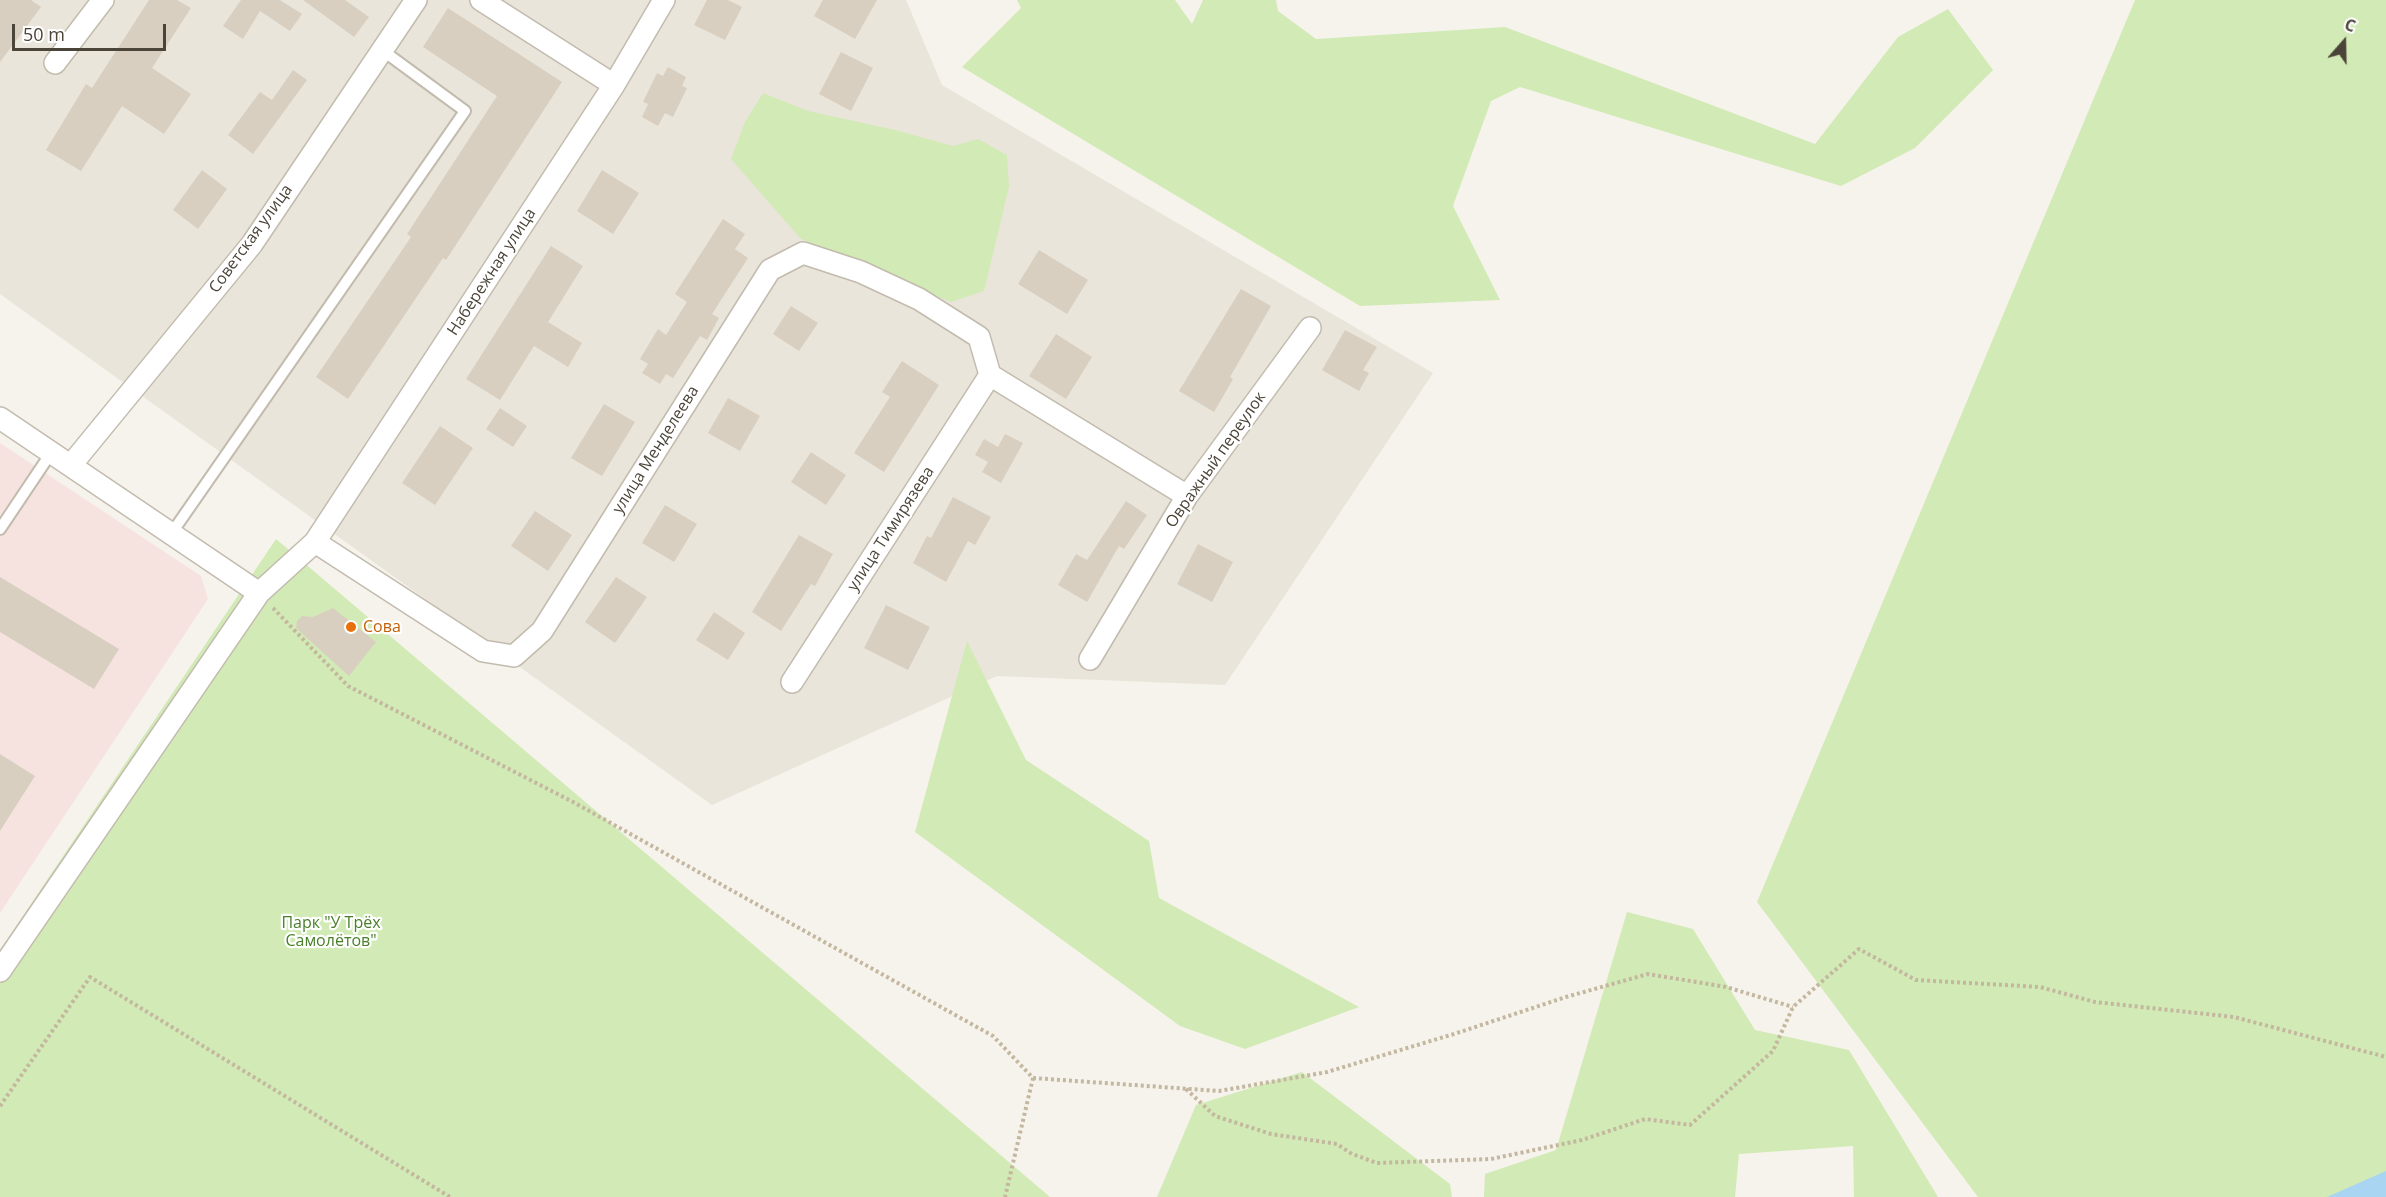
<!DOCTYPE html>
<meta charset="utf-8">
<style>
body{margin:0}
#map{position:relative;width:2386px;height:1197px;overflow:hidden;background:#f6f3ec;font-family:"Open Sans",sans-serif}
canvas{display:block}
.north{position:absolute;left:2314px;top:12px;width:60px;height:60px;-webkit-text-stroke:4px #fff;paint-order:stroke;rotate:20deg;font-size:16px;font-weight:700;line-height:24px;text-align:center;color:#4b4439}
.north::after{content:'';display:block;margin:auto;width:21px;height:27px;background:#4b4439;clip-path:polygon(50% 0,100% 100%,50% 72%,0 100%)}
.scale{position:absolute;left:12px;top:24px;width:154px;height:27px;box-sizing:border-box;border:3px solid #4b4439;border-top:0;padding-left:8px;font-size:18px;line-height:21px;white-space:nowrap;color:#4b4439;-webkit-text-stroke:4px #fff;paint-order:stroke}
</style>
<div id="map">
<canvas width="2386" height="1197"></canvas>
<div class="north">С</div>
<div class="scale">50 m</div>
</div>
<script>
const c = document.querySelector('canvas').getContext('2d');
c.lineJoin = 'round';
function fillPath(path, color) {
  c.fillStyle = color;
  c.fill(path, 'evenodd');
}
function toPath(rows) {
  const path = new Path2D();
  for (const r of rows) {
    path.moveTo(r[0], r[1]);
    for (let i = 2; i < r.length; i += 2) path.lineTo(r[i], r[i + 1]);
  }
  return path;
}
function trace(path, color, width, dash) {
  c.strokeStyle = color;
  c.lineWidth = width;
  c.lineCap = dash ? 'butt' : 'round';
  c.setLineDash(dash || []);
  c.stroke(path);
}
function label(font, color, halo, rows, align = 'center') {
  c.font = font + ' "Open Sans",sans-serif';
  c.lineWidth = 4.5;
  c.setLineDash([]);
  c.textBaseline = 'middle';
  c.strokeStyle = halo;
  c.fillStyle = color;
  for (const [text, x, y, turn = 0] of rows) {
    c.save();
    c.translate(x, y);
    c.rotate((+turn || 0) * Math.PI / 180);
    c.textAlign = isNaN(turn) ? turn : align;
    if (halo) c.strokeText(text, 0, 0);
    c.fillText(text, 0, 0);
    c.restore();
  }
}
fillPath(toPath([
 [0,0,906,0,942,85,1433,373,1225,685,997,676,712,805,0,294]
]), '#eae5da');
fillPath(toPath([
 [0,443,201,576,208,599,0,913]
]), '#f6e3e0');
fillPath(toPath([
 [1017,0,1175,0,1192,24,1203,0,1276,0,1278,11,1316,39,1505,27,1815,144,1898,37,1948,9,1993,70,1915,148,1841,186,1520,87,1491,101,1453,206,1500,300,1360,306,962,67,1021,8],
 [2135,0,2386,0,2386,1177,2348,1197,1978,1197,1757,902],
 [763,93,808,111,895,130,953,146,978,139,1007,155,1009,187,984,291,951,302,801,239,731,159,745,122],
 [276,539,1050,1197,0,1197,0,950],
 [967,641,1026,760,1149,841,1159,898,1359,1007,1245,1049,1180,1026,915,832],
 [1627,912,1693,929,1755,1030,1849,1050,1938,1197,1854,1197,1853,1146,1739,1154,1735,1197,1484,1197,1485,1174,1556,1150],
 [1302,1072,1450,1184,1452,1197,1157,1197,1196,1105]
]), '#d2eab5');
fillPath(toPath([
 [2386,1171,2386,1197,2327,1197]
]), '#a9d4f2');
fillPath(toPath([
 [0,0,31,0,41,7,0,62],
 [149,0,177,0,191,8,152,68,191,94,164,134,122,106,81,171,46,150,86,84,92,88],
 [241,0,280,0,302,14,290,31,260,11,243,39,223,26],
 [303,0,345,0,369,17,354,37],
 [707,0,728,0,742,7,725,40,694,25],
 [823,0,877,0,855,39,814,16],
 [448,8,562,82,446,260,443,258,348,399,316,377,411,237,407,234,497,96,423,47],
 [841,52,873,68,851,111,819,94],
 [668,67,686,77,682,86,687,88,673,117,665,113,658,126,642,117,648,104,643,102,657,73,663,76],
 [293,70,307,80,253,154,228,135,260,92,272,100],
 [202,170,227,189,198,229,173,210],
 [602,170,639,193,613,234,577,211],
 [723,219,745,234,735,249,748,258,712,314,719,318,707,340,700,336,673,378,666,374,660,384,642,373,648,364,640,359,658,329,666,335,687,302,675,294],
 [551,246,583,266,548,322,582,343,568,367,534,346,500,400,466,379],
 [1039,250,1088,280,1067,314,1018,284],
 [1241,289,1271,306,1230,377,1233,379,1214,412,1179,391],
 [791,306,818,323,799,351,773,334],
 [1345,330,1377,347,1363,370,1369,373,1359,391,1322,370],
 [1056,334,1092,357,1066,399,1029,376],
 [902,361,939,385,884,472,854,453,890,397,882,392],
 [728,398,760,416,740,451,708,433],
 [604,404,635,422,602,476,571,458],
 [500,408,527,426,513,447,486,429],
 [440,426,473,448,435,505,402,483],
 [1005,434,1023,443,1001,483,982,472,988,462,975,455,984,439,998,447],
 [811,452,846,475,826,505,791,482],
 [953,497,991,517,975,545,968,541,946,582,913,563,927,536,931,538],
 [1126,501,1147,515,1124,549,1119,546,1087,602,1058,585,1076,554,1087,560],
 [665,505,697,524,674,562,642,543],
 [535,511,572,535,548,571,511,546],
 [799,535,833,554,815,586,811,584,781,631,752,612],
 [1198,544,1233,562,1212,602,1177,584],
 [0,577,119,649,94,689,0,632],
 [616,577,647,597,615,643,585,622],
 [886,605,930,627,908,670,864,648],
 [333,608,376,642,349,676,296,628,297,621,302,616,313,617],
 [714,612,745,633,728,660,696,640],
 [0,754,35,776,0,831]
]), '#d8cfc1');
const service = toPath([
 [0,529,51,453],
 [171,534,465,111,382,50]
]);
const minor = toPath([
 [481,0,614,85],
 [55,63,103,0],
 [0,418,259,593],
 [71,465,252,244,416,0],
 [315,542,483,651,514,656,542,631,770,270,803,253,861,272,919,299,979,337,990,375,1187,496],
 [1090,659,1187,496,1310,328],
 [792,682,990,375],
 [0,971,259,593,315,542,614,85,664,0]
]);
trace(service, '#c2bbae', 14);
trace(minor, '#c2bbae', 24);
trace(toPath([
 [273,608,348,686,573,802,993,1036,1033,1078,1005,1197],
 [1033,1078,1219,1091,1327,1072,1454,1034,1566,997,1648,974,1726,987,1793,1007],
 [1186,1089,1215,1116,1271,1134,1337,1144,1352,1154,1377,1163,1491,1159,1582,1140,1645,1119,1690,1125,1773,1051,1793,1007,1859,949,1916,980,2040,987,2095,1002,2234,1017,2386,1057],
 [0,1106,90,977,450,1197]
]), '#c4b79f', 4, [3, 3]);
trace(service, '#fff', 10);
trace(minor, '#fff', 21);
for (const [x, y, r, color] of [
 [351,627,6,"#e8710a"]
]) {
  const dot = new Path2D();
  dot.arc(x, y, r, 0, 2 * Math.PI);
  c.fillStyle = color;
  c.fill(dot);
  trace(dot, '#fff', 2);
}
label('16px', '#4b4439', '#fff', [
 ["Советская улица",251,239,-54],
 ["Набережная улица",492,272,-57],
 ["улица Менделеева",656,450,-58],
 ["Овражный переулок",1216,460,-55],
 ["улица Тимирязева",891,529,-57]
]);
label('16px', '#c56008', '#fff', [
 ["Сова",363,627]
], 'left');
label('16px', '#4a7f2a', '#fff', [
 ["Парк \"У Трёх",331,923],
 ["Самолётов\"",331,941]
]);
</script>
